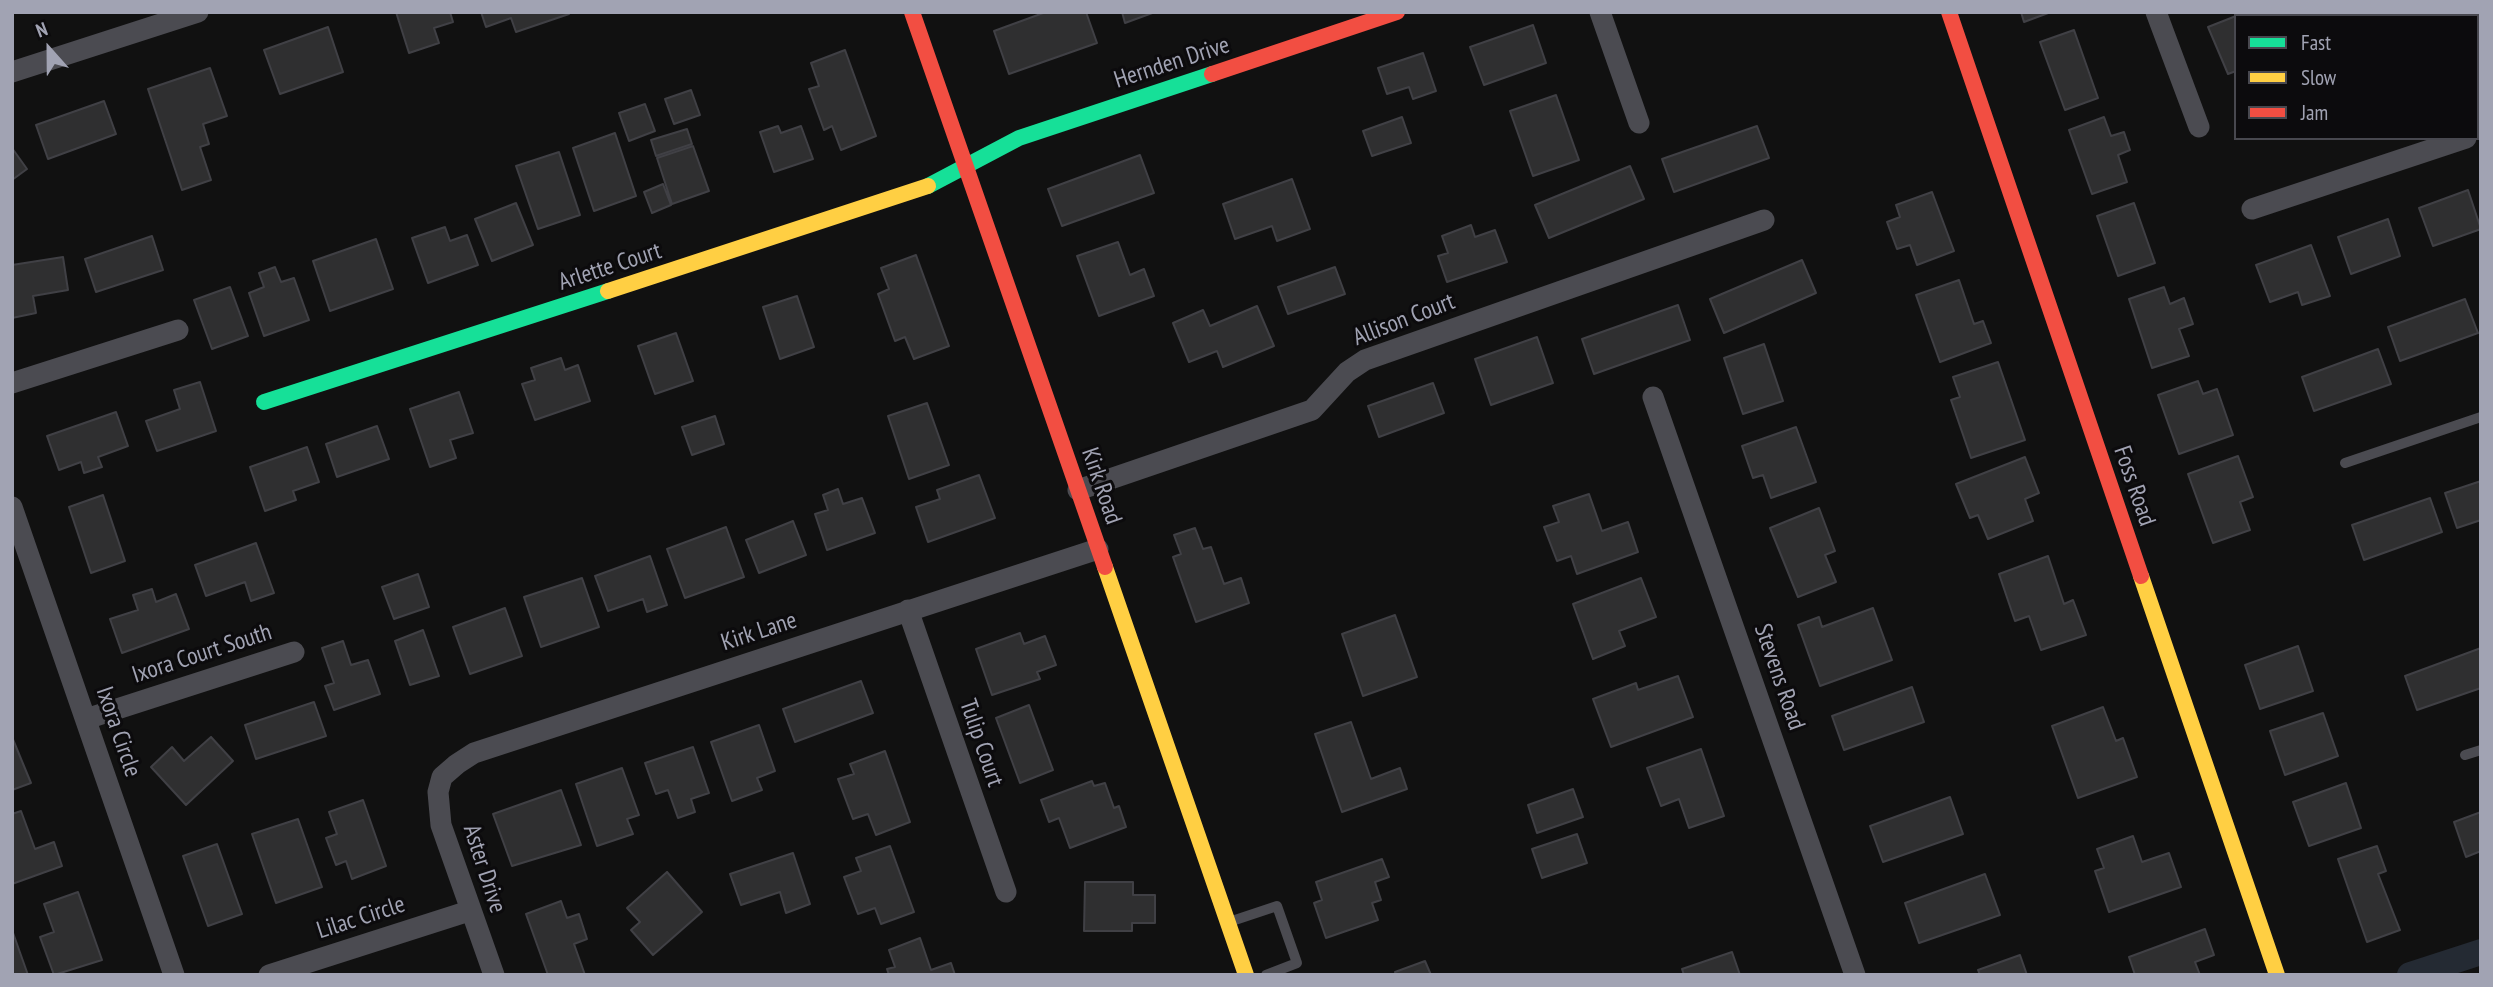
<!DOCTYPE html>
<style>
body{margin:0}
#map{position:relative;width:2493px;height:987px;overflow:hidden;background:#111;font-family:"PT Sans Narrow",sans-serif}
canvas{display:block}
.frame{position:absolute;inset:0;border:14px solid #a1a3b3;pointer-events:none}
.legend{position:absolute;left:2234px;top:14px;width:245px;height:126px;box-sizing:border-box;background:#0c0b0d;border:2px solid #48484f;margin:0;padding:9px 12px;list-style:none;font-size:21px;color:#a1a3b3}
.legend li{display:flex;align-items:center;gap:14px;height:35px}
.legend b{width:35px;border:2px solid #48484f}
.north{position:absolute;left:14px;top:14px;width:70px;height:70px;-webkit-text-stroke:5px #0c0b0d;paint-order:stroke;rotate:339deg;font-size:19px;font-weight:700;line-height:28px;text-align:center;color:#a1a3b3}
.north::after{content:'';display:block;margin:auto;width:24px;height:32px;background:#a1a3b3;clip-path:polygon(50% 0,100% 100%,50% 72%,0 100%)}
</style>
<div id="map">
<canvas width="2493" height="987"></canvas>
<div class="frame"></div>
<ul class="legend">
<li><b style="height:9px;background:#16e098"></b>Fast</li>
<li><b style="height:9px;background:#ffcf43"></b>Slow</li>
<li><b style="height:9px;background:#f24e42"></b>Jam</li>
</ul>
<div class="north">N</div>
</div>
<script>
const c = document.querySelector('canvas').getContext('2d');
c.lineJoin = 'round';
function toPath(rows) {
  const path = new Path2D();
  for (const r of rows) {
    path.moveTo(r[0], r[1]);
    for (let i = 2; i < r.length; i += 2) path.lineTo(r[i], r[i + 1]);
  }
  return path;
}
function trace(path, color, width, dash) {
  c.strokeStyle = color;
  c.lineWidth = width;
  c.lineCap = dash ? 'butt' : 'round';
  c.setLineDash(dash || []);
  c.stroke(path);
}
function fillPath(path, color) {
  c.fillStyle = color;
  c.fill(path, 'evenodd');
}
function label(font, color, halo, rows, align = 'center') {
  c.font = font + ' "PT Sans Narrow",sans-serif';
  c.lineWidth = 6;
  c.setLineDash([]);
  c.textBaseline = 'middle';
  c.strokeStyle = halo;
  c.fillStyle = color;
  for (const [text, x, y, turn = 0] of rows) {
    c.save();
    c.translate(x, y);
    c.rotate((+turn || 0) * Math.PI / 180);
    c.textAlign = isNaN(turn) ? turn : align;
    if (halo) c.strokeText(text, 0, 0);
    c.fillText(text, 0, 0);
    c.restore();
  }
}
trace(toPath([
 [2410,975,2481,952]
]), '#242a33', 26);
const building = toPath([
 [396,12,450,12,453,22,434,28,439,43,409,53,396,12],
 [481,12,568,12,569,14,516,32,511,18,486,27,481,12],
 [1046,12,1086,12,1097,43,1009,74,994,31,1046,12],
 [1122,12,1155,12,1125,23,1122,12],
 [2021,12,2051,12,2024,22,2021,12],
 [2286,12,2349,12,2350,16,2287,16,2286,12],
 [2464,12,2481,12,2481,58,2477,60,2477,16,2454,16,2464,12],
 [2236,16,2236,71,2228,74,2208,27,2236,16],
 [1533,25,1546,63,1484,85,1470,47,1533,25],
 [328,27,343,72,280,94,264,50,328,27],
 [2074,30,2098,98,2065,110,2040,42,2074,30],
 [845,50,876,136,841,150,832,126,824,130,809,89,819,86,811,63,845,50],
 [1423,53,1436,91,1413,99,1409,87,1387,94,1378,68,1423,53],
 [210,68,227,116,203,124,209,144,200,147,211,180,182,190,148,89,210,68],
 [691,90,700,115,674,124,665,99,691,90],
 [1556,95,1579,160,1533,176,1510,111,1556,95],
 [104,101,116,134,48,159,36,125,104,101],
 [645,104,655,131,629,141,619,113,645,104],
 [1402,117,1411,143,1372,156,1363,131,1402,117],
 [2104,117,2111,136,2124,132,2130,150,2118,155,2127,182,2092,194,2069,130,2104,117],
 [778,126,781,133,801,126,813,159,774,172,760,132,778,126],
 [1757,126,1769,158,1674,192,1662,159,1757,126],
 [687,129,692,144,656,156,651,140,687,129],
 [615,133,636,196,594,211,573,148,615,133],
 [693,146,709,191,672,204,657,158,693,146],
 [12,148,27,169,12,180,12,148],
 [559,152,580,215,538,229,516,166,559,152],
 [1140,155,1154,193,1062,226,1048,189,1140,155],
 [1630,166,1644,199,1549,238,1535,205,1630,166],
 [1292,179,1310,229,1277,241,1272,226,1235,239,1223,204,1292,179],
 [663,184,671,205,652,213,644,192,663,184],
 [2468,190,2481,229,2433,246,2419,208,2468,190],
 [1932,192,1954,251,1917,265,1910,245,1897,249,1887,222,1900,217,1896,205,1932,192],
 [516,203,533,245,492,261,475,219,516,203],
 [2134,203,2155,263,2118,276,2097,216,2134,203],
 [2388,219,2400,256,2351,274,2338,237,2388,219],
 [1471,225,1475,237,1495,230,1507,262,1447,282,1438,256,1448,253,1442,236,1471,225],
 [445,227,450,241,467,235,478,265,428,283,412,238,445,227],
 [152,236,163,270,96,292,85,259,152,236],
 [376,239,393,289,330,311,313,261,376,239],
 [1118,242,1130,275,1144,269,1154,296,1099,316,1077,256,1118,242],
 [2311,245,2330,296,2302,305,2298,292,2270,302,2256,265,2311,245],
 [916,255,949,346,914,359,905,337,895,341,878,294,889,289,881,268,916,255],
 [63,257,68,290,33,296,36,313,12,318,12,265,63,257],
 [1802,260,1816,293,1724,333,1710,299,1802,260],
 [275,267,281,282,294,278,309,320,264,336,249,293,264,287,259,273,275,267],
 [1335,267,1345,294,1288,314,1278,287,1335,267],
 [1959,280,1974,324,1983,321,1991,343,1940,362,1916,295,1959,280],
 [230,287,248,336,212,349,194,300,230,287],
 [2164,287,2170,304,2184,298,2193,324,2179,329,2189,356,2152,368,2129,299,2164,287],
 [797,296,814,347,780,359,763,307,797,296],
 [2465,299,2478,333,2400,361,2388,327,2465,299],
 [1678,305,1690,340,1594,374,1582,339,1678,305],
 [1257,306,1274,346,1223,367,1217,351,1189,362,1173,323,1203,310,1210,326,1257,306],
 [676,333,693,381,655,394,638,346,676,333],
 [1537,337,1553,383,1491,405,1475,359,1537,337],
 [1764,344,1783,401,1743,414,1724,358,1764,344],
 [2378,349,2391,384,2314,411,2302,377,2378,349],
 [561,358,565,370,578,365,590,401,535,420,522,384,535,380,531,368,561,358],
 [1998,362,2025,440,1971,458,1951,400,1960,397,1953,377,1998,362],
 [2198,381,2203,394,2217,389,2233,435,2179,454,2158,395,2198,381],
 [200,382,216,431,157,451,146,421,180,409,174,390,200,382],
 [1433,383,1444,413,1379,437,1368,406,1433,383],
 [459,392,473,433,450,440,456,458,430,467,410,409,459,392],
 [927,403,949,465,909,479,888,416,927,403],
 [116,412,128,446,98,457,102,467,84,473,81,462,59,470,47,436,116,412],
 [715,416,724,444,692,455,682,427,715,416],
 [377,426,389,459,337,477,326,444,377,426],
 [1796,427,1816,482,1771,498,1763,475,1753,478,1742,446,1796,427],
 [307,447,319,482,293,491,296,500,265,511,250,467,307,447],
 [2238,456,2253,497,2240,502,2250,530,2213,543,2188,474,2238,456],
 [2025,457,2039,493,2025,499,2033,521,1988,539,1978,515,1970,518,1956,484,2025,457],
 [979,475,995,518,928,542,916,507,940,499,937,490,979,475],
 [2481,481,2481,520,2457,528,2445,493,2481,481],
 [838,489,843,504,862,498,875,533,827,550,815,514,828,510,823,495,838,489],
 [1589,494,1602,531,1628,522,1638,552,1577,574,1571,556,1557,561,1544,527,1559,522,1553,506,1589,494],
 [103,495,125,561,91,573,69,507,103,495],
 [2430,498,2442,532,2364,560,2352,525,2430,498],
 [1819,508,1835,551,1825,555,1836,582,1798,597,1770,528,1819,508],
 [793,521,806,555,759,573,746,540,793,521],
 [726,527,744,577,685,598,667,549,726,527],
 [1195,528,1203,549,1211,547,1224,584,1241,578,1249,603,1196,622,1173,557,1181,554,1174,535,1195,528],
 [256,543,274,593,251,601,245,582,206,596,195,565,256,543],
 [650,556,667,605,647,612,643,599,608,611,595,576,650,556],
 [2048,556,2064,604,2073,600,2086,635,2041,650,2029,616,2015,621,1999,574,2048,556],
 [418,574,429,607,394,619,382,587,418,574],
 [582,578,599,627,541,647,524,597,582,578],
 [1641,578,1656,617,1619,631,1625,646,1593,659,1573,604,1641,578],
 [152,589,156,602,176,594,189,629,122,653,110,619,138,610,133,595,152,589],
 [505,608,522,656,470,674,453,627,505,608],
 [1873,608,1892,660,1820,686,1798,625,1819,617,1822,627,1873,608],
 [1395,615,1417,677,1363,696,1342,634,1395,615],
 [423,630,439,676,410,685,395,641,423,630],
 [1020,633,1024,644,1045,636,1056,665,1037,672,1040,679,992,695,976,649,1020,633],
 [343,641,351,665,368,660,380,694,334,710,325,686,334,683,322,648,343,641],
 [2298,646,2313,691,2260,709,2245,665,2298,646],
 [2481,648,2481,688,2417,710,2405,676,2481,648],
 [1678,676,1693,717,1611,747,1593,699,1636,683,1638,690,1678,676],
 [861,681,873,713,795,742,783,709,861,681],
 [1912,687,1924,722,1844,750,1832,716,1912,687],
 [314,702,326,736,256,759,245,725,314,702],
 [1029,705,1053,770,1020,783,996,718,1029,705],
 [2103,707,2116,741,2123,738,2137,777,2078,798,2052,726,2103,707],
 [2323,713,2338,756,2285,775,2270,731,2323,713],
 [1351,722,1371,779,1400,768,1407,789,1342,812,1315,734,1351,722],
 [759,725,775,771,757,778,762,790,732,801,711,742,759,725],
 [12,737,31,783,12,790,12,737],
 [211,737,233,761,186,805,151,767,172,747,184,761,211,737],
 [693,747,709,793,691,799,695,812,678,818,668,790,656,794,645,763,693,747],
 [1701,749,1724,816,1689,828,1679,799,1661,806,1647,768,1701,749],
 [885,751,910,822,876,835,868,814,853,819,838,779,854,774,850,764,885,751],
 [622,768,639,815,627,819,633,834,597,846,576,784,622,768],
 [1092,781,1094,786,1105,783,1114,808,1119,806,1126,827,1070,848,1059,818,1049,822,1041,800,1092,781],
 [2346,783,2361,828,2309,846,2293,802,2346,783],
 [1573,789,1583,817,1537,833,1528,805,1573,789],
 [561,790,581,845,512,866,493,814,561,790],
 [1950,797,1963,834,1883,862,1870,826,1950,797],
 [363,800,386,866,352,879,346,861,336,865,326,838,337,834,329,812,363,800],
 [21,811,35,849,54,842,62,866,12,884,12,814,21,811],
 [2481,812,2481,851,2466,857,2454,822,2481,812],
 [298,819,322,887,276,903,252,834,298,819],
 [1577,834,1587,863,1542,878,1532,849,1577,834],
 [2133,836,2142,862,2169,853,2181,887,2109,912,2095,871,2104,868,2097,849,2133,836],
 [217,844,242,914,208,926,183,856,217,844],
 [890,846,914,912,881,924,875,908,858,914,844,877,861,871,856,858,890,846],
 [2377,846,2386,871,2378,874,2400,930,2367,942,2338,859,2377,846],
 [793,853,810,904,786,913,780,892,741,905,730,874,793,853],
 [1382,859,1389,877,1375,882,1381,900,1372,903,1378,920,1326,938,1314,903,1322,900,1316,882,1382,859],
 [667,872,702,912,653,955,631,930,640,922,627,908,667,872],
 [1985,874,2000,915,1919,943,1905,903,1985,874],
 [1085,882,1133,882,1133,895,1155,895,1155,923,1132,923,1132,931,1084,931,1085,882],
 [78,892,102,960,54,975,40,937,54,932,44,904,78,892],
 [561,901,567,918,579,914,587,939,574,944,585,975,548,975,526,914,561,901],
 [2205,929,2214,955,2195,962,2200,975,2135,975,2129,957,2205,929],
 [12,930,28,975,12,975,12,930],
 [920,938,931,970,951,963,955,975,889,975,887,969,895,967,889,950,920,938],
 [1732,952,1740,975,1684,975,1682,969,1732,952],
 [2020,955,2027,975,1980,975,1978,970,2020,955],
 [1425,961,1431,975,1396,975,1395,972,1425,961]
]);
fillPath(building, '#2f2f30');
trace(building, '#404045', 2);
trace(toPath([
 [2345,463,2481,417],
 [2465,755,2481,750],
 [1229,922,1277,906,1297,963,1266,975]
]), '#4b4b51', 10);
trace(toPath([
 [1600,12,1639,123],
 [2156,12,2199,127],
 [12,72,198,12],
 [2252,209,2466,138],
 [12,383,178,330],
 [1653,397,1855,975],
 [1078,490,1312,410,1347,372,1365,360,1764,220],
 [12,507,174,975],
 [908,610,1006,892],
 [86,719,294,652],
 [269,975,469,911],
 [494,975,441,825,438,792,442,777,457,764,474,753,1098,549]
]), '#4b4b51', 21);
trace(toPath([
 [928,186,1019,138,1212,74],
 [264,402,608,291]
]), '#16e098', 16);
trace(toPath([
 [608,291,928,186],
 [1105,567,1246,975],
 [2141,576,2277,975]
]), '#ffcf43', 16);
trace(toPath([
 [912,12,1105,567],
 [1949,12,2141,576],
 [1212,74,1397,12]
]), '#f24e42', 16);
label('24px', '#a1a3b3', '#0c0b0d', [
 ["Hernden Drive",1172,63,-18],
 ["Arlette Court",610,267,-18],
 ["Allison Court",1404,320,-21],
 ["Kirk Road",1101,486,71],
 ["Foss Road",2134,486,71],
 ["Kirk Lane",759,632,-18],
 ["Ixora Court South",202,654,-18],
 ["Stevens Road",1779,677,71],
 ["Ixora Circle",118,732,71],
 ["Tulip Court",981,743,71],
 ["Aster Drive",484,869,72],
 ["Lilac Circle",361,918,-18]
]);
</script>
